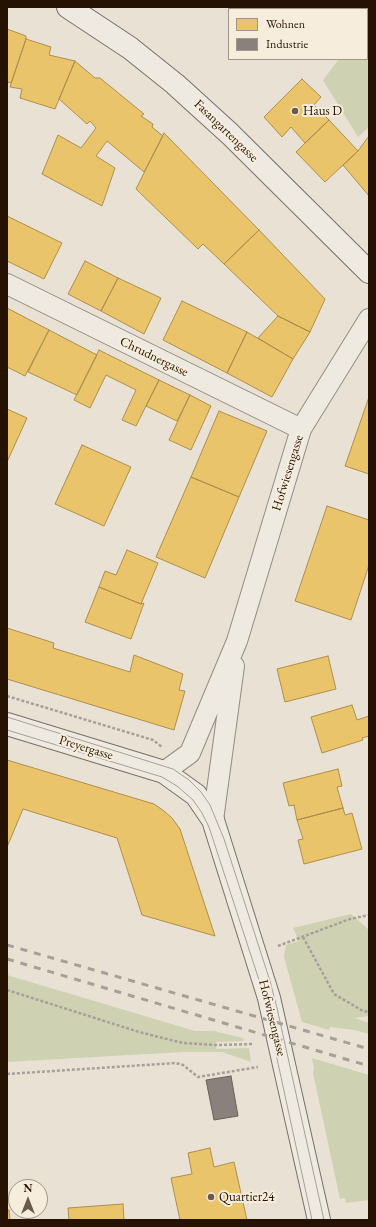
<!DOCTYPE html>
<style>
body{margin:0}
#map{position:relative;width:376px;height:1227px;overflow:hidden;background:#e9e1d4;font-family:"EB Garamond",serif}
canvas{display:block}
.frame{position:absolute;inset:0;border:8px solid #261203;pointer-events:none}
.legend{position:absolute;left:228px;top:8px;width:140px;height:52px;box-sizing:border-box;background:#f7eddd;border:1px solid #a39586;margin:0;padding:5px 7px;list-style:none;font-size:12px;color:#261203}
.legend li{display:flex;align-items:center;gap:8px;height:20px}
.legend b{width:20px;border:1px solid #a39586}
.north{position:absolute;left:8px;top:1179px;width:40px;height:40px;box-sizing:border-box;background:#f7eddd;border:1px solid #a39586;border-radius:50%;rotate:0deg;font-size:11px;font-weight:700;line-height:16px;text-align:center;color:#261203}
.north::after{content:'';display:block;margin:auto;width:14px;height:18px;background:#6a5a4c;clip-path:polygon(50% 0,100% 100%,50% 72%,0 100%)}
</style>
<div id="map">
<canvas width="376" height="1227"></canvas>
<div class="frame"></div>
<ul class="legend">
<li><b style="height:11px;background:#e9c46a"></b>Wohnen</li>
<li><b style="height:11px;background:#8a817c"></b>Industrie</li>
</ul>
<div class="north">N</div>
</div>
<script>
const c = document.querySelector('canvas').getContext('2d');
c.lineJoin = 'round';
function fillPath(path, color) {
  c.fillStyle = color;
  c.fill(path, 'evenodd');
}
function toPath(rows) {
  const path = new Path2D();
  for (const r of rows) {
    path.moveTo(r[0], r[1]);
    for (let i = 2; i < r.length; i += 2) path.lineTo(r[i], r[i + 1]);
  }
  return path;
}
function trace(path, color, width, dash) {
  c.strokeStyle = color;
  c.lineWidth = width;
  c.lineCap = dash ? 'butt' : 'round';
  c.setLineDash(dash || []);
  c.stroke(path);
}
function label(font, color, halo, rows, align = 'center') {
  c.font = font + ' "EB Garamond",serif';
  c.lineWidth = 4;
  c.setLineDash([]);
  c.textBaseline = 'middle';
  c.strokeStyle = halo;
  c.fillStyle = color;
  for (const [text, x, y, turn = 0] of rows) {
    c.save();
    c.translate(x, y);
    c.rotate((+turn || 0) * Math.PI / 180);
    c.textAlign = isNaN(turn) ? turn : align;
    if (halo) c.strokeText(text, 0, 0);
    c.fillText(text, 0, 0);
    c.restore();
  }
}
fillPath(toPath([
 [369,21,369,127,358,137,323,80,339,59,367,59,367,23],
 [351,914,369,930,369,1016,354,1018,369,1023,369,1034,354,1030,330,1027,329,1030,302,1022,284,957,286,945,299,941,293,928],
 [7,975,195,1031,214,1031,243,1038,244,1041,216,1042,216,1049,249,1048,251,1062,222,1052,183,1052,7,1062],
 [312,1058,369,1075,369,1200,346,1203,345,1198,340,1199,313,1073,314,1068]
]), '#cfd1b3');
const homes = toPath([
 [273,7,364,7,366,9,275,9,273,7],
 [7,29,26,36,26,39,11,83,7,82,7,29],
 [26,39,51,47,49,55,75,61,55,109,20,98,22,89,10,87,26,39],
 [75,61,95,78,100,78,144,114,141,116,153,124,152,127,163,136,144,172,107,141,96,156,115,168,102,206,42,174,58,135,81,148,96,128,90,121,87,124,59,99,75,61],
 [302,79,321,97,314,105,329,120,305,143,291,127,282,137,264,117,302,79],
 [329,120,358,151,325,182,296,152,329,120],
 [164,133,259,230,224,264,203,244,198,249,136,189,164,133],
 [369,136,369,196,343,165,358,151,369,136],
 [7,216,62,243,44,279,7,261,7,216],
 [259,230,325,299,310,332,278,316,224,264,259,230],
 [85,261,118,278,101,311,68,294,85,261],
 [118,278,161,298,144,334,101,311,118,278],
 [182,301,247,332,227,373,163,340,182,301],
 [7,308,49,330,25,376,7,367,7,308],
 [278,316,310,332,293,359,258,338,278,316],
 [49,330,97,355,77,395,28,372,49,330],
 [247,332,293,359,272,397,227,373,247,332],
 [99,350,159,380,136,426,122,420,136,390,106,375,90,408,74,400,99,350],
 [159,380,190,395,177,421,146,406,159,380],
 [190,395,211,406,191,450,169,440,190,395],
 [369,397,369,474,345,466,369,397],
 [7,409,27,418,7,462,7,409],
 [219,411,267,431,239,497,191,477,219,411],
 [82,445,131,467,104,526,55,504,82,445],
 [191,477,239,497,205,578,156,557,191,477],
 [327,506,369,520,369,565,351,620,295,601,327,506],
 [127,550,158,563,141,604,99,587,105,571,116,575,127,550],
 [99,587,141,604,144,603,131,639,85,622,99,587],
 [7,628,54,643,53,648,130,672,134,655,183,674,179,690,185,691,174,730,7,679,7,628],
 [328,656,336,689,285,702,277,669,328,656],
 [352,705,357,720,369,716,369,736,362,738,363,740,322,753,311,717,352,705],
 [7,760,154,804,164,811,172,818,180,829,215,936,142,915,117,838,23,809,7,847,7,760],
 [338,769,342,786,337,787,343,808,297,820,294,805,289,806,283,783,338,769],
 [343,808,345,815,352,813,362,849,304,864,298,840,303,839,297,820,343,808],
 [210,1148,214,1167,234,1162,247,1220,180,1220,171,1178,192,1174,188,1153,210,1148],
 [123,1204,124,1220,69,1220,68,1208,123,1204],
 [9,1210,10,1220,7,1220,7,1211,9,1210]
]);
fillPath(homes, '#e9c46a');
trace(homes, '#ae8f4b', 1);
const industry = toPath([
 [231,1076,238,1116,214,1120,206,1080,231,1076]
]);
fillPath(industry, '#8a817c');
trace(industry, '#6c6058', 1);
const minor = toPath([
 [7,284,301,429],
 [164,772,190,753,237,641,301,429,369,319],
 [213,820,234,666]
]);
const secondary = toPath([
 [68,7,130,48,175,84,230,134,369,272],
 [7,724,164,772,196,795,213,820,269,998,319,1220]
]);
trace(minor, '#938c83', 22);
trace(secondary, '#787067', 24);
trace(toPath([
 [7,696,153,740,162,747],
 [303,937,334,994,363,1011,369,1012],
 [278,946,350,919,369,915],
 [7,990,139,1032,183,1043,216,1045,253,1044],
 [7,1074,176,1063,183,1065,198,1077,258,1067],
 [7,1103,8,1103]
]), '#a6a099', 2.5, [3, 2]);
trace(minor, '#eeeae2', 20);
trace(secondary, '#eeeae2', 22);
trace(toPath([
 [7,717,173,769,189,780,201,792,210,805,224,839,270,981,277,1008,324,1220],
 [7,730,162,777,177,786,193,800,202,813,209,827,259,980,276,1054,312,1220]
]), '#a6a099', 1);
trace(toPath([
 [7,945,369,1049],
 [7,959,369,1066]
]), '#a6a099', 3, [7, 7]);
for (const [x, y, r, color] of [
 [295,111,4,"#6a5a4c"],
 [211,1197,4,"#6a5a4c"]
]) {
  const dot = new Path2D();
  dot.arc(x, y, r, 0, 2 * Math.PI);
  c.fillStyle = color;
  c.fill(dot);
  trace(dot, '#f7eddd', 1.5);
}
label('13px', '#261203', '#f7eddd', [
 ["Haus D",303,111],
 ["Quartier24",219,1197]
], 'left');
label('13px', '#261203', '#f7eddd', [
 ["Fasangartengasse",226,131,44],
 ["Chrudnergasse",154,357,26],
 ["Hofwiesengasse",288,473,-73],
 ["Preyergasse",86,748,17],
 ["Hofwiesengasse",272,1018,76]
]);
</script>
